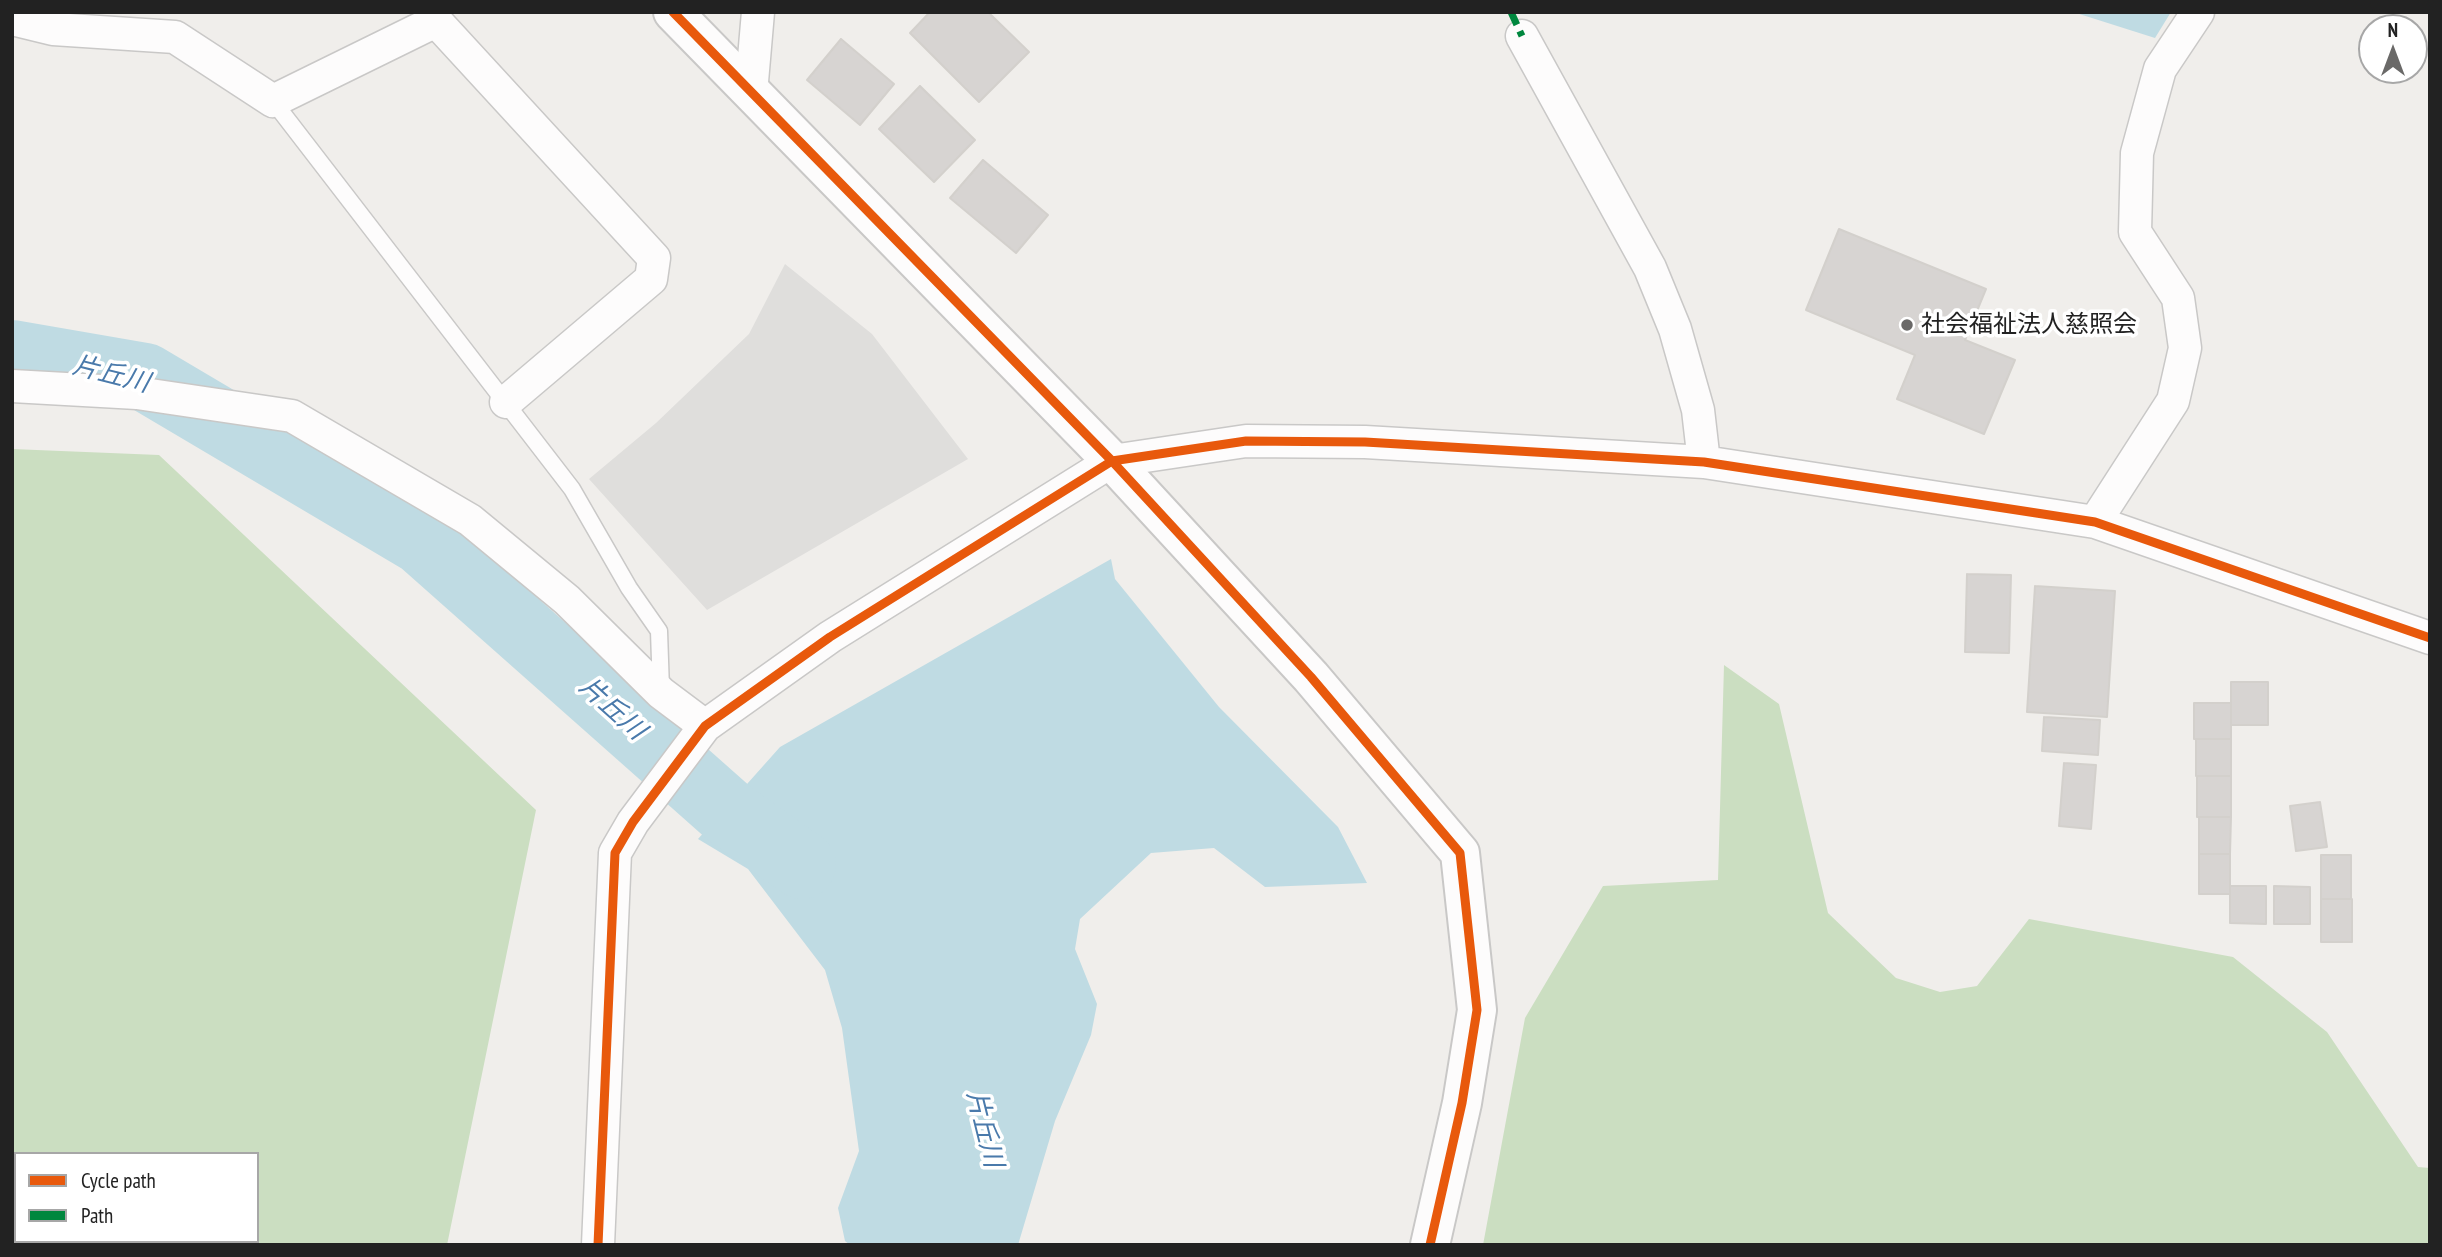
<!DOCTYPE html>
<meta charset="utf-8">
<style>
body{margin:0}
#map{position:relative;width:2442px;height:1257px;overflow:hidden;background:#f0eeeb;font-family:"PT Sans Narrow",sans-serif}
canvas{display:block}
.frame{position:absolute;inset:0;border:14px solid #222;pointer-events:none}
.legend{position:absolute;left:14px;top:1152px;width:245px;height:91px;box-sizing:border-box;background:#fff;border:2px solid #a7a7a7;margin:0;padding:9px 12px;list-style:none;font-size:21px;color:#222}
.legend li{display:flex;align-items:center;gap:14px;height:35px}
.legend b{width:35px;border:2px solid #a7a7a7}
.north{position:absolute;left:2358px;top:14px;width:70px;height:70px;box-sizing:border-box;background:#fff;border:2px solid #a7a7a7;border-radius:50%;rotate:0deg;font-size:19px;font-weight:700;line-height:28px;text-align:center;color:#222}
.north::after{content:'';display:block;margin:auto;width:24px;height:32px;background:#6a6968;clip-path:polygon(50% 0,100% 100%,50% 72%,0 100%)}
</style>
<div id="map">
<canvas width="2442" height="1257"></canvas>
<div class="frame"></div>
<ul class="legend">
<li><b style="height:9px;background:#e8590c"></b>Cycle path</li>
<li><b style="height:9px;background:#00873e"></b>Path</li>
</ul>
<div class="north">N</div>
</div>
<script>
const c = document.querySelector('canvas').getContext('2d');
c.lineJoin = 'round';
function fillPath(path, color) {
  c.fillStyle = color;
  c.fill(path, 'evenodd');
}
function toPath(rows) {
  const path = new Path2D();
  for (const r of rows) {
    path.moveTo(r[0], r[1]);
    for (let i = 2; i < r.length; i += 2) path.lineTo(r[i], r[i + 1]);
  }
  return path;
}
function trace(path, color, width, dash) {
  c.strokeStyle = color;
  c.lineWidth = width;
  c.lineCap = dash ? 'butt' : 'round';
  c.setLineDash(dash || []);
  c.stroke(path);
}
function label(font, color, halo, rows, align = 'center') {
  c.font = font + ' "PT Sans Narrow","Noto Sans JP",sans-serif';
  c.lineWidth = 7;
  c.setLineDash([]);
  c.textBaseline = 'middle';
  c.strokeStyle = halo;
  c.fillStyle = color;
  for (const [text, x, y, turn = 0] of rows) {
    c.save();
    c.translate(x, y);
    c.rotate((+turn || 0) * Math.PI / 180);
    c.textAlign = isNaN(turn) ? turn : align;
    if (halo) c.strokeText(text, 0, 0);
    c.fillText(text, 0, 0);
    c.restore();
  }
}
fillPath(toPath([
 [785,264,872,334,968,459,707,610,589,479,656,423,749,334]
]), '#dfdedc');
fillPath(toPath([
 [12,449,159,455,536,810,447,1245,12,1245],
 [16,1154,257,1154,257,1241,16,1241],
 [1724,665,1779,704,1828,913,1896,978,1940,992,1977,986,2029,919,2233,957,2327,1032,2418,1167,2430,1168,2430,1245,1483,1245,1525,1018,1603,886,1718,880]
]), '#cbdec1');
fillPath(toPath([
 [2073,12,2171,12,2155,38],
 [1111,559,1115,579,1219,707,1338,827,1367,883,1265,887,1214,848,1151,853,1080,919,1075,949,1097,1004,1091,1035,1055,1121,1018,1245,850,1245,845,1241,838,1208,859,1151,842,1028,825,970,748,869,698,839,780,747]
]), '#bfdbe3');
trace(toPath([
 [12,354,145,377,422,541,730,814,802,865]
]), '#bfdbe3', 68);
const building = toPath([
 [930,12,988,12,1029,52,979,102,910,33,930,12],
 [841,39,894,84,860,125,807,80,841,39],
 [920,86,975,140,934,182,879,129,920,86],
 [983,160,1048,215,1016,253,950,198,983,160],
 [1839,229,1986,289,1965,340,2015,360,1984,434,1897,399,1915,355,1806,310,1839,229],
 [1967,574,2011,575,2009,653,1965,652,1967,574],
 [2035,586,2115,591,2107,717,2027,712,2035,586],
 [2231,682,2268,682,2268,725,2231,725,2231,682],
 [2194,703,2231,703,2231,739,2194,739,2194,703],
 [2044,717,2100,720,2098,755,2042,751,2044,717],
 [2196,739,2231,739,2231,776,2196,776,2196,739],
 [2064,763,2096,765,2091,829,2059,826,2064,763],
 [2197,776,2231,776,2231,817,2197,817,2197,776],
 [2320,802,2327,847,2296,851,2290,806,2320,802],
 [2199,817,2231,817,2230,854,2199,854,2199,817],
 [2199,854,2230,854,2230,894,2199,894,2199,854],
 [2321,855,2351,855,2351,899,2321,899,2321,855],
 [2230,886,2266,886,2266,924,2230,923,2230,886],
 [2274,886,2310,887,2310,924,2274,924,2274,886],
 [2321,899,2352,899,2352,942,2321,942,2321,899]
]);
fillPath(building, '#d7d4d2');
trace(building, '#d3d0cc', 2);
const service = toPath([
 [273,101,572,489,629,588,659,631,661,690]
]);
const minor = toPath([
 [12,19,53,29,175,37,273,101,436,21,654,258,651,279,506,402],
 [1522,36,1650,268,1675,329,1698,410,1704,462],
 [751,93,758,12],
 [12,386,137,393,292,416,470,520,567,600,661,693,705,726],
 [2095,522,2173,401,2185,348,2178,298,2135,232,2137,153,2160,69,2198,12],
 [12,1242,17,1245],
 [598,1245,615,853,633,822,705,726,830,637,1112,461,1246,441,1365,442,1704,462,2095,522,2430,638]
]);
const tertiary = toPath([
 [673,12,1112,461,1311,677,1460,853,1477,1010,1462,1103,1430,1245]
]);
trace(service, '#c9c8c7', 19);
trace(minor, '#c9c8c7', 35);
trace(tertiary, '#c9c8c7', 42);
trace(service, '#fdfcfc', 16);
trace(minor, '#fdfcfc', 32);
trace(tertiary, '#fdfcfc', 38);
trace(toPath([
 [1511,12,1522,36]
]), '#00873e', 7, [14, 7]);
trace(toPath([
 [673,12,1112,461,1311,677,1460,853,1477,1010,1462,1103,1430,1245],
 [598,1245,615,853,633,822,705,726,830,637,1112,461,1246,441,1365,442,1704,462,2095,522,2430,638]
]), '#e8590c', 9);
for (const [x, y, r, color] of [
 [1907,325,7,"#6a6968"]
]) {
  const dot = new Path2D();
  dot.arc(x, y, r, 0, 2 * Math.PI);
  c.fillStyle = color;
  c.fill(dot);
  trace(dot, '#fff', 2.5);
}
label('24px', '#222', '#fff', [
 ["社会福祉法人慈照会",1921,325]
], 'left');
label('italic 26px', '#4a7aab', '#fff', [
 ["片丘川",111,375,14],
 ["片丘川",612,709,42],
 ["片丘川",984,1129,76]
]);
</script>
